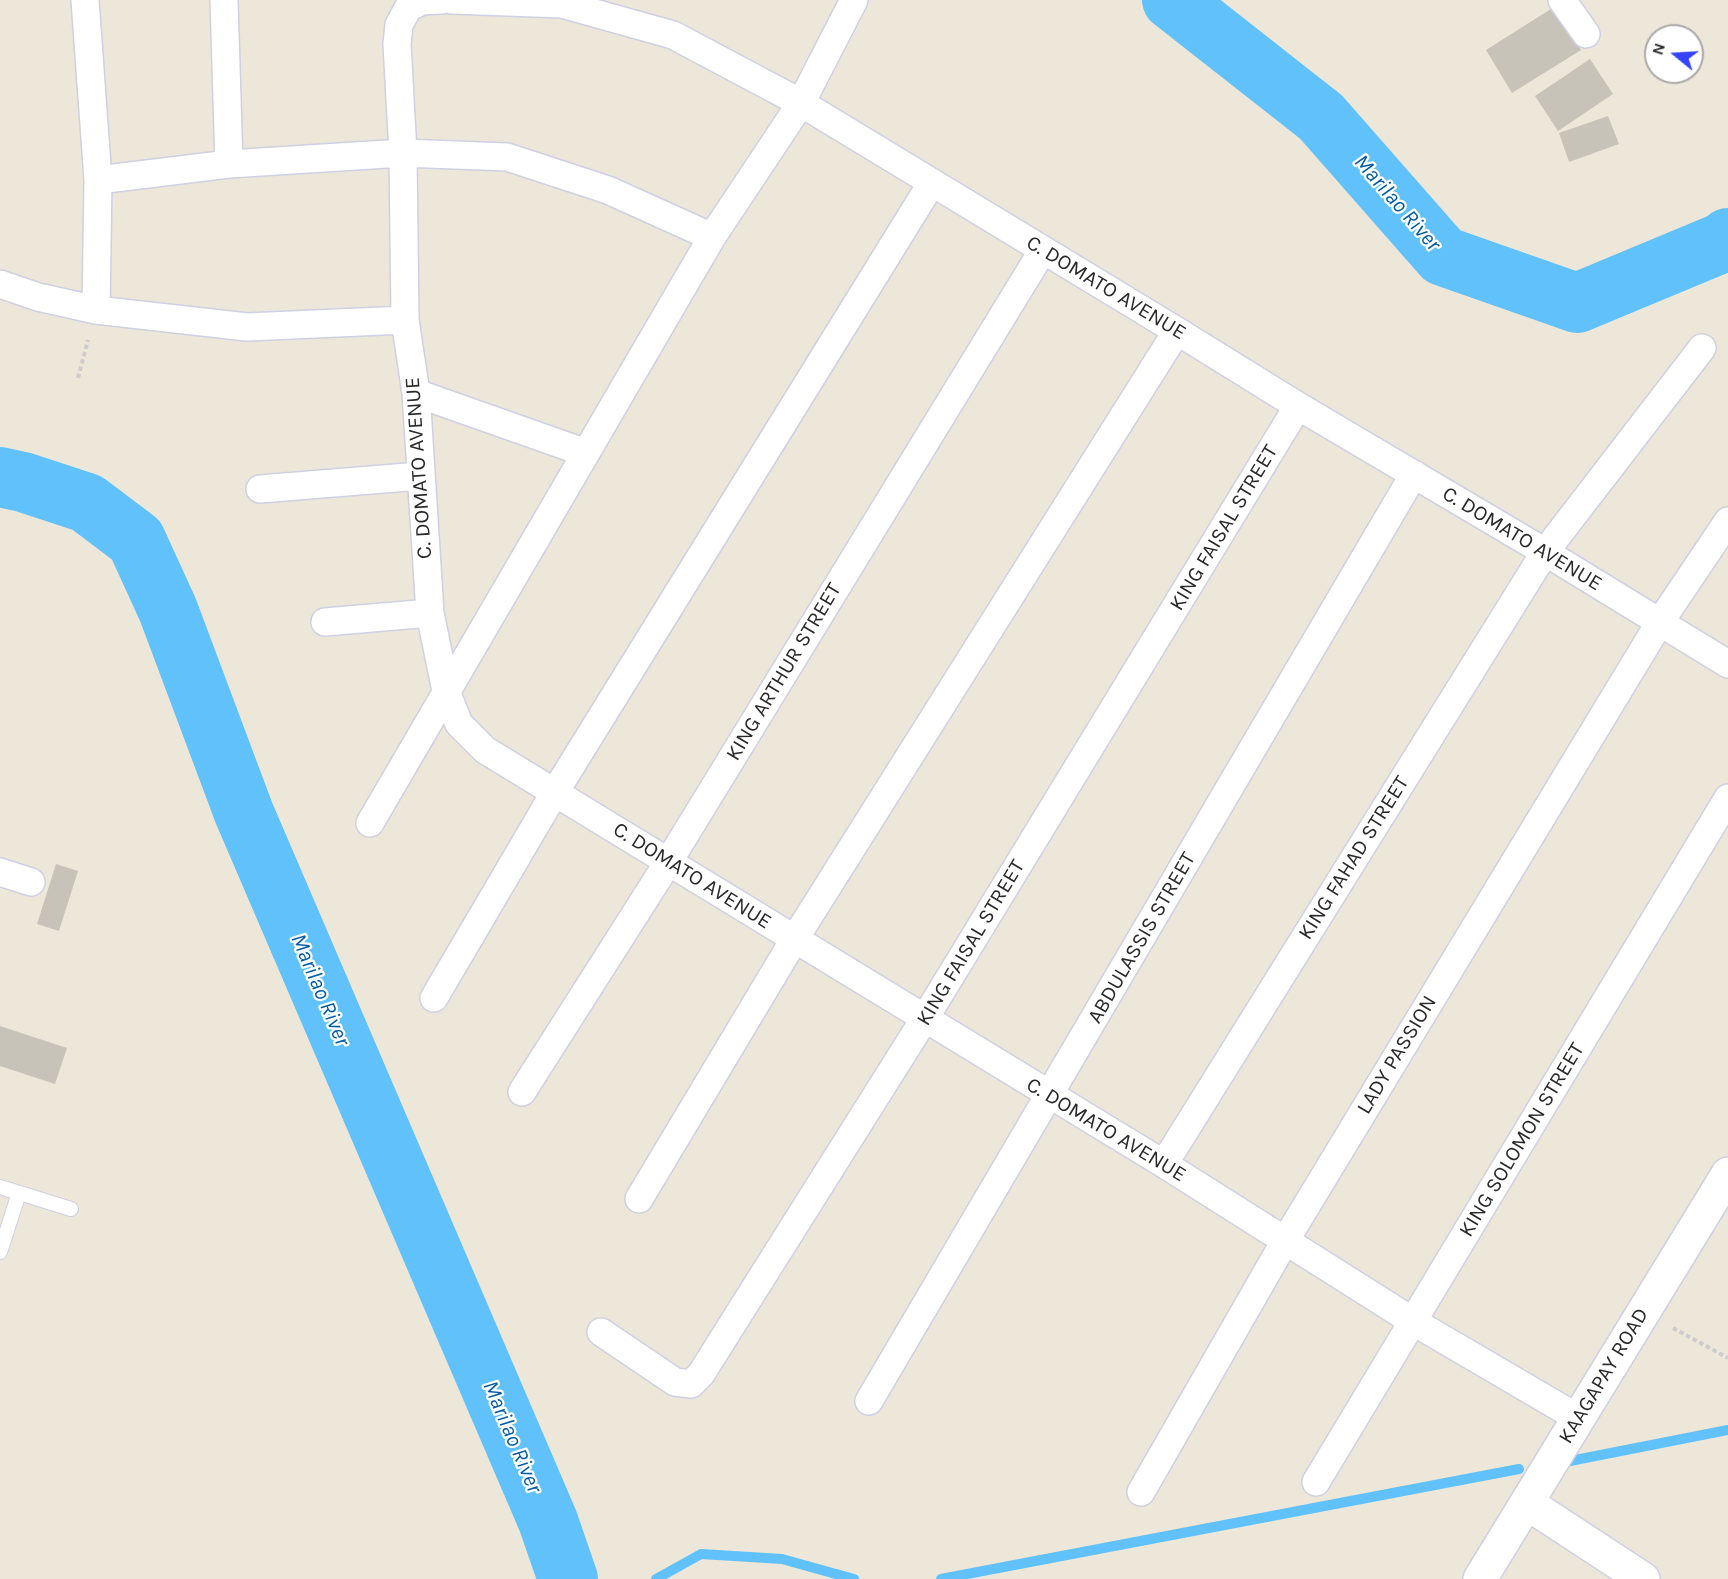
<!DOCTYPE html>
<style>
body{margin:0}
#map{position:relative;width:1728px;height:1579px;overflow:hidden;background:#ede7d9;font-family:Karla,sans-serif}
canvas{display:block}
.north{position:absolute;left:1644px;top:24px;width:60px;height:60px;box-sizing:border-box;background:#fff;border:2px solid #a9a9a9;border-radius:50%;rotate:288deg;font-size:16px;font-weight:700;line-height:24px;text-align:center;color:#292929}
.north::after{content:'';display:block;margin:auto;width:21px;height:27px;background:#3444ff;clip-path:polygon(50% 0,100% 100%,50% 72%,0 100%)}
</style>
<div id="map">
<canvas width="1728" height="1579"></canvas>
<div class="north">N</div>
</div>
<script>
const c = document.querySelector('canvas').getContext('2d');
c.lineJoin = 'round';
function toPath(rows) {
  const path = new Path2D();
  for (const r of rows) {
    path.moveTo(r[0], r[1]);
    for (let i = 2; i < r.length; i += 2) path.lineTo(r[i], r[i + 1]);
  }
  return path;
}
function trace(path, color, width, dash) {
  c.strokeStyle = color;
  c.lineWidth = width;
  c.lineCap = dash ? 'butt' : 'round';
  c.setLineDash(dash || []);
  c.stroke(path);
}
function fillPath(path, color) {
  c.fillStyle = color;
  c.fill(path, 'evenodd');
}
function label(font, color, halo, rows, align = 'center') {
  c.font = font + ' Karla,sans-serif';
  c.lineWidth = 4.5;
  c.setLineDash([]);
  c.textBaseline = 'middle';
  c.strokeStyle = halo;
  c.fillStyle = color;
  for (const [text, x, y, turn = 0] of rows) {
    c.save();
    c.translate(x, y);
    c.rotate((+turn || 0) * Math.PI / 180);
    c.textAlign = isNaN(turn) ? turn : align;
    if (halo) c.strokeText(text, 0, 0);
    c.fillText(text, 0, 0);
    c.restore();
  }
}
trace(toPath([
 [1565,1462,1728,1430],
 [656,1579,701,1554,782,1559,854,1579],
 [941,1579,1519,1469]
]), '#60c1fb', 10);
trace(toPath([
 [1172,0,1321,117,1443,256,1577,303,1726,241,1728,238],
 [0,477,23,482,87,503,136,540,168,610,244,813,548,1521,568,1579]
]), '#60c1fb', 60);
fillPath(toPath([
 [1554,7,1581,50,1512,93,1486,50],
 [1590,59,1613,94,1558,131,1535,96],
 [1608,116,1619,144,1569,162,1559,133],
 [56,864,78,871,59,931,37,924],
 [0,1026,67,1048,55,1084,0,1066]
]), '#c8c3b9');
const lane = toPath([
 [0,1187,71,1209],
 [0,1252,19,1193]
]);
const street = toPath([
 [85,0,98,180,96,310],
 [224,0,229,164],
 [442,0,422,1,408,8,399,25,397,44,403,153,405,320,416,393,430,613,446,691,459,724,485,750,1164,1164,1414,1322,1578,1418],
 [452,0,562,4,673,35,801,103,1177,331,1298,406,1545,552,1728,664],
 [1562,0,1586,34],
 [98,180,229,164,403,153,507,157,608,190,712,237],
 [0,284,38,297,96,310,247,327,405,320],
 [416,393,586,453],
 [260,489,420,476],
 [325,622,430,613],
 [370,823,712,237,801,103,854,0],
 [0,872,31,882],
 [434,998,555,792,931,184],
 [522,1092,669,861,1043,250],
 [1164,1164,1545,552,1702,348],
 [639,1199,794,940,1177,331],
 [601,1332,675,1382,691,1384,701,1374,925,1018,1298,406],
 [869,1401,1414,474],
 [1316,1482,1728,798],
 [1141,1492,1285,1241,1660,622,1728,521]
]);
const secondary = toPath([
 [1527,1503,1643,1579],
 [1480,1579,1728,1174]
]);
trace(lane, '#ced0e4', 16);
trace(street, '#ced0e4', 30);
trace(secondary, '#ced0e4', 36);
trace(toPath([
 [78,378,88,340],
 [1673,1328,1728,1358]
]), '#ccc', 4, [4.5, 3]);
trace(lane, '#fff', 14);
trace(street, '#fff', 27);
trace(secondary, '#fff', 33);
label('21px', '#292929', '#fff', [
 ["C. DOMATO AVENUE",1106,288,31],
 ["C. DOMATO AVENUE",419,468,-94],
 ["KING FAISAL STREET",1224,528,-59],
 ["C. DOMATO AVENUE",1522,539,31],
 ["KING ARTHUR STREET",784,672,-59],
 ["KING FAHAD STREET",1354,858,-58],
 ["C. DOMATO AVENUE",692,876,32],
 ["ABDULASSIS STREET",1142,938,-60],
 ["KING FAISAL STREET",971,943,-59],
 ["LADY PASSION",1397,1055,-59],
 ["C. DOMATO AVENUE",1106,1130,31],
 ["KING SOLOMON STREET",1522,1140,-59],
 ["KAAGAPAY ROAD",1604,1376,-59]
]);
label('italic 22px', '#005ba6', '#fff', [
 ["Marilao River",1397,203,49],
 ["Marilao River",320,990,67],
 ["Marilao River",512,1437,67]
]);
</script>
